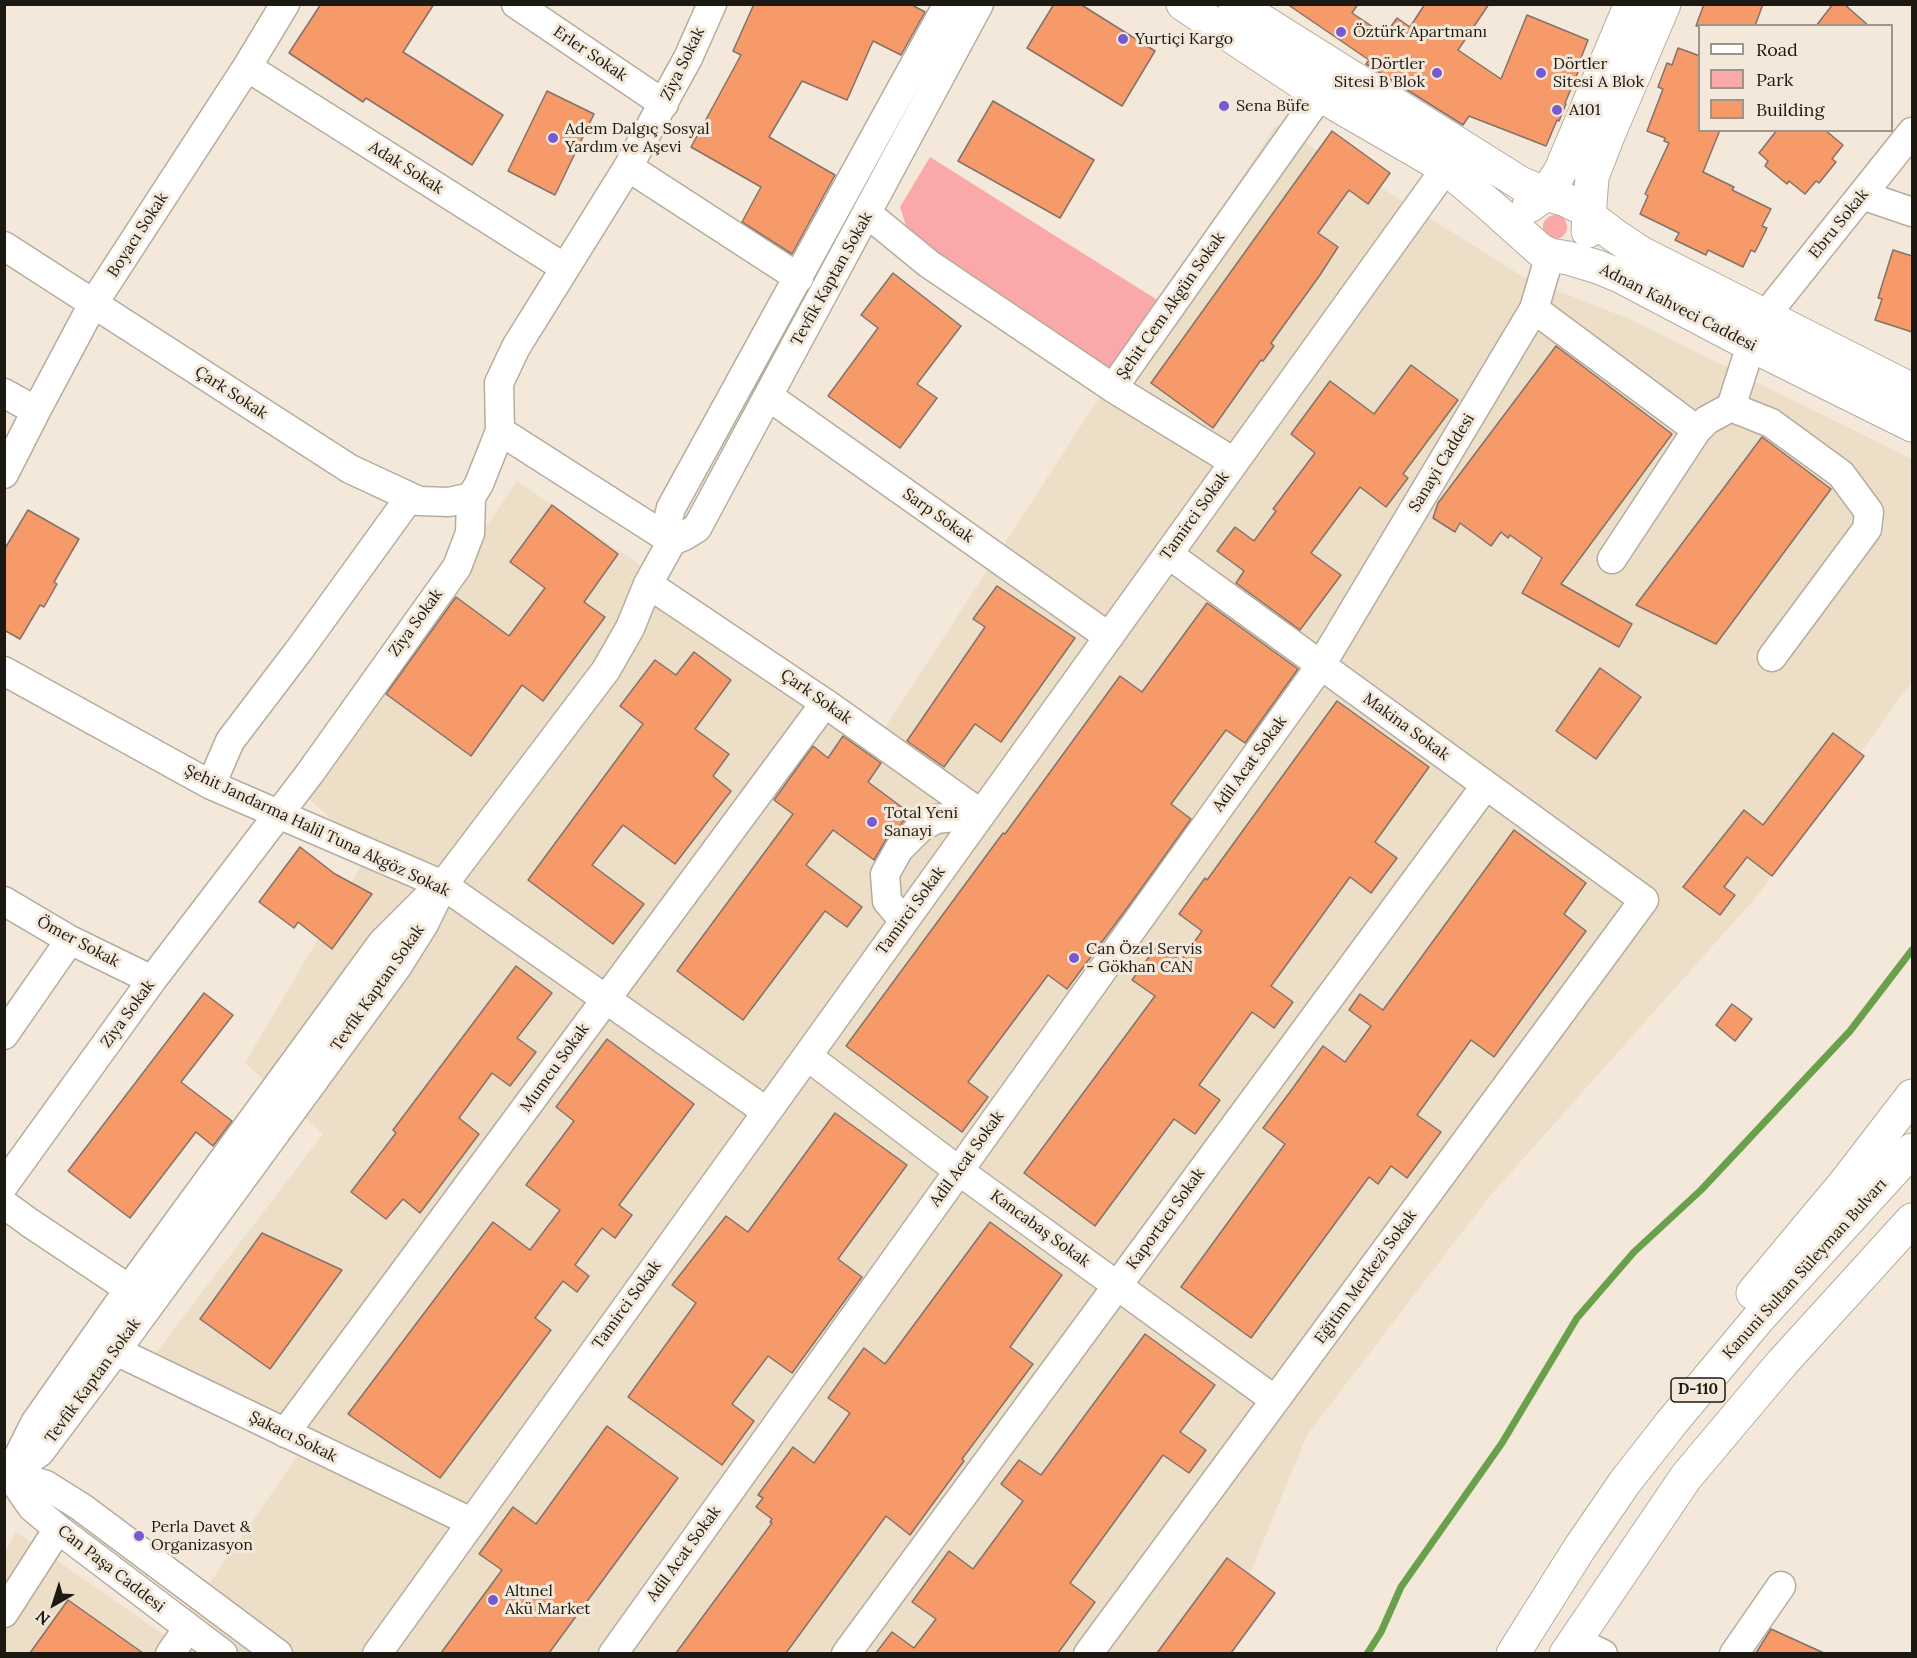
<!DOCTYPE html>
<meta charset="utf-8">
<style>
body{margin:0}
#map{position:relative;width:1917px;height:1658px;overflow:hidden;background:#f3e8d9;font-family:Lora,serif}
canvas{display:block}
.frame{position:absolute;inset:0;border:6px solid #1c1913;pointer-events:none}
.legend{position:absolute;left:1698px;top:24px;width:195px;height:108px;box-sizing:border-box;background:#f3e8d9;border:2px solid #9d958a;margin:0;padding:8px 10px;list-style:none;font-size:18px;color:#1c1913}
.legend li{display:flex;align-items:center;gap:12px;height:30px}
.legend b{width:30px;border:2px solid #9d958a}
.north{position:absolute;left:24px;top:1574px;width:60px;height:60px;-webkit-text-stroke:4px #f3e8d9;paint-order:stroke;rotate:219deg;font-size:16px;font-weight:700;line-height:24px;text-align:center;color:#1c1913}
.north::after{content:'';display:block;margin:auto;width:21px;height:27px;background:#1c1913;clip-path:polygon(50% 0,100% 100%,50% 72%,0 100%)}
</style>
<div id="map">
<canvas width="1917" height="1658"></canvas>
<div class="frame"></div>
<ul class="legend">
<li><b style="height:8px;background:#fff"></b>Road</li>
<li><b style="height:16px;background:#faa8a9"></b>Park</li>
<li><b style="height:16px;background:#f79a69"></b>Building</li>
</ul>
<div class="north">N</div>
</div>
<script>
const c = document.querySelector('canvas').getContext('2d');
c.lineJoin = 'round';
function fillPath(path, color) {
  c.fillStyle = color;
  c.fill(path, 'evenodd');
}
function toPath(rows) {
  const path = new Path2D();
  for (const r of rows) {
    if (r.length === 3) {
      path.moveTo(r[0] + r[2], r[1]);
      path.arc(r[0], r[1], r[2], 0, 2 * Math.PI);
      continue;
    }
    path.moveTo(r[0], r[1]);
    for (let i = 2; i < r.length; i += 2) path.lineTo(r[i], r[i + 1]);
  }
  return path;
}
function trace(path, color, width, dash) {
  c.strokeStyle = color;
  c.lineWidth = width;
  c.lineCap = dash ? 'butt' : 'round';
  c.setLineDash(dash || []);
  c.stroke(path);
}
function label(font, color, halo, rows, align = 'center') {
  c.font = font + ' Lora,serif';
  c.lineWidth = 6;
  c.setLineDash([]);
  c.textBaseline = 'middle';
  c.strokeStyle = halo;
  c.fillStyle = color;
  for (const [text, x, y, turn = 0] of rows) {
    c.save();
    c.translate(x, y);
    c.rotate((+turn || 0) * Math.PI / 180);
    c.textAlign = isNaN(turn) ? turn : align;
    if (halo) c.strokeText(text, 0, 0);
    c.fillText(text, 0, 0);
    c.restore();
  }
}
fillPath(toPath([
 [1276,125,1391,194,1525,278,1627,318,1912,459,1912,681,1757,896,1489,1197,1307,1435,1217,1653,5,1654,5,1552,16,1532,167,1637,213,1578,301,1451,155,1354,323,1134,245,1063,368,854,305,795,517,481,883,731]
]), '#eddec8');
fillPath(toPath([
 [930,157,1162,303,1111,379,908,232,900,207],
 [1555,227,12]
]), '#faa8a9');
trace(toPath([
 [1367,1654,1381,1632,1401,1587,1502,1443,1577,1318,1634,1252,1701,1190,1850,1031,1912,950]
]), '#6aa04c', 7);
const building = toPath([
 [321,4,434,4,403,52,503,115,472,165,366,98,363,102,289,53,321,4],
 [754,4,910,4,925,12,901,55,873,41,847,100,802,81,769,137,835,175,792,254,742,222,761,187,691,147,741,55,733,51,754,4],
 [1054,4,1080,4,1155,51,1122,106,1027,48,1054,4],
 [1287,4,1358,4,1352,13,1385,35,1397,18,1410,27,1425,4,1489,4,1458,50,1501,79,1527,15,1588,40,1579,63,1581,65,1565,103,1566,104,1559,121,1557,120,1546,146,1469,116,1463,125,1366,64,1369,60,1287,4],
 [1704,4,1763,4,1755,26,1696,26,1704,4],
 [1833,4,1844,4,1869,26,1816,26,1833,4],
 [1678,48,1700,56,1700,130,1720,130,1703,172,1734,187,1732,190,1771,209,1762,226,1767,228,1755,252,1751,250,1743,267,1708,250,1706,255,1675,240,1679,233,1640,214,1648,196,1645,194,1669,143,1664,141,1665,138,1647,131,1663,89,1658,87,1667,63,1672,65,1678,48],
 [547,91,594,114,555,195,508,171,547,91],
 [993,101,1094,160,1060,218,958,161,993,101],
 [1777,130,1825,130,1843,145,1832,159,1836,162,1819,183,1816,181,1805,194,1789,181,1787,184,1765,166,1768,161,1759,153,1777,130],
 [1332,131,1390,173,1368,204,1349,190,1318,233,1338,247,1320,275,1271,343,1274,346,1263,361,1261,360,1213,428,1151,383,1332,131],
 [1893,250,1912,256,1912,332,1875,320,1882,299,1878,298,1893,250],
 [893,273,961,326,917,384,937,398,900,448,828,396,878,328,861,315,893,273],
 [1556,346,1672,434,1561,584,1632,624,1619,647,1522,593,1542,558,1510,535,1508,538,1501,532,1491,546,1460,523,1455,532,1433,518,1438,503,1556,346],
 [1411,365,1458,400,1403,474,1408,478,1386,507,1360,487,1311,553,1341,575,1300,630,1236,583,1244,571,1217,551,1235,527,1254,541,1276,511,1273,509,1315,453,1291,434,1330,381,1374,414,1411,365],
 [1762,437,1831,489,1716,644,1636,605,1762,437],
 [552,505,618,554,584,602,605,617,543,701,522,685,471,756,386,694,456,597,509,636,545,588,510,562,552,505],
 [28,510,79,539,54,582,57,584,44,607,40,605,20,639,4,630,4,550,28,510],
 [997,586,1075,638,1001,742,975,724,944,767,907,741,985,627,973,619,997,586],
 [1207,603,1298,669,1245,743,1226,730,1171,804,1191,819,1133,900,1067,989,1048,975,968,1082,988,1097,962,1132,846,1046,1003,833,1005,834,1120,676,1142,692,1207,603],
 [694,652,731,680,695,729,729,754,713,776,731,791,675,864,623,825,592,865,644,904,613,944,528,880,643,724,620,706,655,660,676,675,694,652],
 [1600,668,1641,697,1596,759,1556,731,1600,668],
 [1337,701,1429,767,1375,842,1397,858,1371,893,1350,877,1271,986,1293,1002,1274,1028,1252,1012,1199,1085,1220,1100,1195,1134,1174,1119,1095,1226,1024,1173,1155,996,1132,980,1158,945,1181,961,1202,931,1179,914,1205,878,1207,880,1337,701],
 [1833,733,1864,756,1772,876,1747,857,1724,887,1735,895,1720,915,1683,887,1744,810,1763,825,1833,733],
 [843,736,881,763,868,782,911,814,887,838,874,860,833,830,806,865,862,907,847,927,825,911,743,1020,677,971,793,814,774,800,813,746,828,758,843,736],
 [1514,830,1586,883,1564,914,1586,931,1494,1057,1471,1040,1417,1115,1441,1132,1407,1178,1391,1166,1378,1184,1369,1177,1251,1338,1181,1287,1285,1144,1263,1128,1290,1092,1323,1046,1345,1062,1371,1026,1349,1010,1360,994,1383,1010,1514,830],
 [300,847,335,874,372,894,332,949,298,922,294,928,259,902,300,847],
 [516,966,552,993,517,1038,536,1052,510,1086,492,1073,459,1118,479,1134,420,1213,403,1199,386,1219,351,1192,396,1133,393,1130,516,966],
 [204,993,233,1015,181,1082,232,1121,213,1146,196,1132,130,1218,68,1171,204,993],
 [1732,1004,1752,1019,1735,1041,1716,1025,1732,1004],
 [607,1039,694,1104,619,1205,632,1215,615,1238,602,1228,575,1265,589,1276,577,1292,563,1281,535,1318,551,1330,440,1478,348,1414,493,1222,530,1250,560,1210,526,1185,574,1121,556,1107,607,1039],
 [835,1113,907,1165,838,1259,862,1277,792,1373,768,1356,732,1404,754,1421,722,1465,628,1397,696,1303,672,1285,726,1216,748,1232,835,1113],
 [990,1222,1062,1275,1010,1347,1033,1364,962,1459,964,1461,910,1535,886,1516,786,1653,676,1653,772,1523,770,1522,772,1519,756,1507,763,1498,758,1495,793,1447,814,1463,850,1413,828,1398,864,1348,885,1364,990,1222],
 [262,1233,342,1270,270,1369,200,1319,262,1233],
 [1145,1334,1215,1385,1180,1432,1206,1450,1189,1473,1163,1455,1070,1583,1095,1602,1058,1653,876,1653,892,1632,914,1648,936,1619,912,1602,949,1551,973,1569,1023,1501,1001,1484,1019,1460,1041,1475,1145,1334],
 [607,1426,678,1478,549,1653,441,1653,502,1570,479,1554,513,1507,536,1524,607,1426],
 [1227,1558,1275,1593,1231,1653,1157,1653,1227,1558],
 [68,1600,143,1653,30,1653,68,1600],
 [1771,1629,1824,1653,1756,1653,1771,1629]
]);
fillPath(building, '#f79a69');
trace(building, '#83726a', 1.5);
const minor = toPath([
 [516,4,664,104],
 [247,67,565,268],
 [628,167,799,278],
 [1862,195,1912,212],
 [868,214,929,264,1113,388,1320,95],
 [4,246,350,469,419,501,449,502,471,497],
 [1534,309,1697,430],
 [1765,316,1912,132],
 [1113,388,1234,462],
 [4,393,36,411],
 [768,396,1109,637],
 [1731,407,1751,345],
 [500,431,672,541],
 [4,474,36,411,93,304,247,67,285,4],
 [672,541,668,520,671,508,948,4],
 [1612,559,1697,430,1707,420,1731,407,1771,423,1841,474,1869,512,1867,529,1772,657],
 [648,584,825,703,981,814],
 [4,671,211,785,443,885,767,1112],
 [211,785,230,741,300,649,410,497],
 [4,901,70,940,152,980],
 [904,921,887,901,885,874,899,849,920,828,936,819,981,814],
 [4,1035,70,940],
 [807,1056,959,1171,1275,1400],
 [4,1185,152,980,310,773,457,567,470,533,471,497,479,484,500,431,499,383,516,347,628,167,688,58,712,4],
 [4,1204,30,1223,129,1289],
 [116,1351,471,1522],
 [285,1433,825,703],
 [13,1467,35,1423,129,1289,382,943,426,899],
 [9,1474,40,1452,116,1351,397,967,424,924,443,885,606,670,630,628,648,584,672,541,684,536,697,528,979,4],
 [4,1475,9,1474,46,1485,81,1507,278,1654],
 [4,1477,9,1474,32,1507,58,1529,223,1654],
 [4,1613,58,1529],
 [1574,1640,1603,1654],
 [170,1654,188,1628],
 [377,1654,1446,168],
 [613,1654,1321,665,1534,309,1550,255],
 [846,1654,1486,785],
 [1088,1654,1644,900,1168,554],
 [1734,1654,1781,1586]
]);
const major = toPath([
 [1183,4,1320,95,1446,168,1491,206,1540,250,1550,255,1568,258,1598,267,1620,276,1751,345,1912,425],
 [1235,4,1520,183,1546,194,1566,200,1582,208,1589,216,1614,235,1641,253,1912,390],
 [1529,206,1546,194,1561,170,1631,4],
 [1588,231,1592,177,1607,138,1664,4]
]);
const highway = toPath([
 [1753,1293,1845,1183,1912,1096],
 [1513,1654,1579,1549,1625,1482,1672,1422,1758,1319,1912,1150],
 [1566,1654,1686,1477,1782,1363,1912,1220]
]);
trace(minor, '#b6ac9d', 31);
trace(major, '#b6ac9d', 35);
trace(highway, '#b6ac9d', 35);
trace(minor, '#fff', 28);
trace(major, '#fff', 33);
trace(highway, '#fff', 33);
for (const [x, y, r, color] of [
 [1341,32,6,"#7859d3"],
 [1123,39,6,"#7859d3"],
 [1437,73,6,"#7859d3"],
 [1541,73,6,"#7859d3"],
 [1224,106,6,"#7859d3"],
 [1557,110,6,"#7859d3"],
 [553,138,6,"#7859d3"],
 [872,822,6,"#7859d3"],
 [1074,958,6,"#7859d3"],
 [139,1536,6,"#7859d3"],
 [493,1600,6,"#7859d3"]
]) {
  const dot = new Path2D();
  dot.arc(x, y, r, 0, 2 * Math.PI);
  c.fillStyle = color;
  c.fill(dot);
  trace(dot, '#f3e8d9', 2);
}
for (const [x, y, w] of [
 [1698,1390,54]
]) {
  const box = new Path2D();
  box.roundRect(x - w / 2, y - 12, w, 24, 4.5);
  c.fillStyle = '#f3e8d9';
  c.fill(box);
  trace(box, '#1c1913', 1.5);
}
label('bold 15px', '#1c1913', null, [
 ["D-110",1698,1390]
]);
label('16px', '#1c1913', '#f3e8d9', [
 ["Öztürk Apartmanı",1353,32],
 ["Yurtiçi Kargo",1135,39],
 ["Dörtler",1425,64,"right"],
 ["Sitesi B Blok",1425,82,"right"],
 ["Dörtler",1553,64],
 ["Sitesi A Blok",1553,82],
 ["Sena Büfe",1236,106],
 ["A101",1569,110],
 ["Adem Dalgıç Sosyal",565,129],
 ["Yardım ve Aşevi",565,147],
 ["Total Yeni",884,813],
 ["Sanayi",884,831],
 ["Can Özel Servis",1086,949],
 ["- Gökhan CAN",1086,967],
 ["Perla Davet &",151,1527],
 ["Organizasyon",151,1545],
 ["Altınel",505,1591],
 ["Akü Market",505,1609]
], 'left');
label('16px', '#1c1913', '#f3e8d9', [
 ["Erler Sokak",590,54,34],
 ["Ziya Sokak",683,64,-64],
 ["Adak Sokak",406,168,32],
 ["Ebru Sokak",1839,224,-51],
 ["Boyacı Sokak",138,235,-57],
 ["Tevfik Kaptan Sokak",832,279,-61],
 ["Şehit Cem Akgün Sokak",1171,306,-55],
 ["Adnan Kahveci Caddesi",1678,308,27],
 ["Çark Sokak",231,393,33],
 ["Sanayi Caddesi",1442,463,-59],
 ["Sarp Sokak",938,516,35],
 ["Tamirci Sokak",1195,516,-54],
 ["Ziya Sokak",416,623,-54],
 ["Çark Sokak",816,697,35],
 ["Makina Sokak",1406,727,36],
 ["Adil Acat Sokak",1250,764,-54],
 ["Şehit Jandarma Halil Tuna Akgöz Sokak",317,831,25],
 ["Tamirci Sokak",911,911,-54],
 ["Ömer Sokak",78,942,28],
 ["Tevfik Kaptan Sokak",378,988,-55],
 ["Ziya Sokak",128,1014,-54],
 ["Mumcu Sokak",555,1068,-54],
 ["Adil Acat Sokak",967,1159,-54],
 ["Kaportacı Sokak",1166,1219,-54],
 ["Kancabaş Sokak",1040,1229,36],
 ["Kanuni Sultan Süleyman Bulvarı",1805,1269,-48],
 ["Eğitim Merkezi Sokak",1366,1277,-54],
 ["Tamirci Sokak",627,1305,-54],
 ["Tevfik Kaptan Sokak",93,1381,-54],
 ["Şakacı Sokak",293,1437,26],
 ["Adil Acat Sokak",684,1554,-54],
 ["Can Paşa Caddesi",111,1569,38]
]);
</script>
